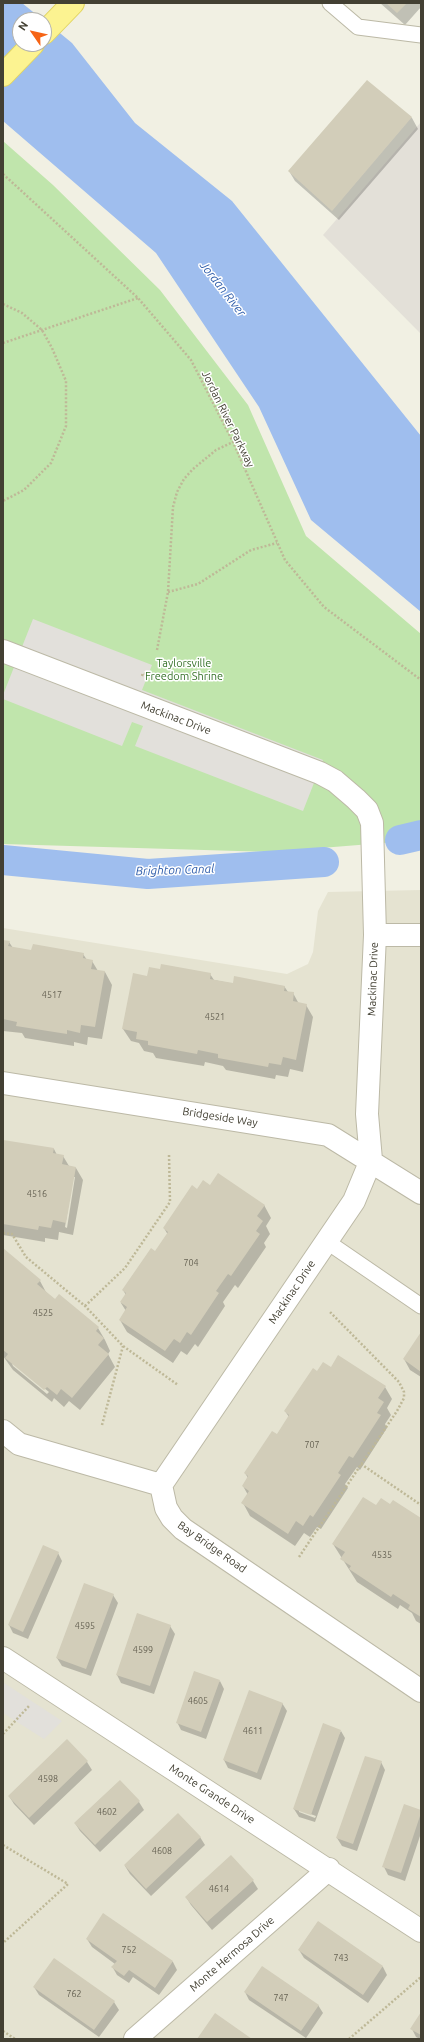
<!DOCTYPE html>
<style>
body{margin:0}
#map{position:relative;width:424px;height:2042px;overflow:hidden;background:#f1f0e3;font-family:Ubuntu,sans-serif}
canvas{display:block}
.frame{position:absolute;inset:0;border:4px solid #434033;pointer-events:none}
.north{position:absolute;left:12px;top:12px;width:40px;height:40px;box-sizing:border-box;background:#fff;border:1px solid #b4b3ad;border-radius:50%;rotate:304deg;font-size:11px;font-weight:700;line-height:16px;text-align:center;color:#434033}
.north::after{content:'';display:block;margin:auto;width:14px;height:18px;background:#f66415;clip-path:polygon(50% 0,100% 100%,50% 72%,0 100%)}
</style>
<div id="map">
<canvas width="424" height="2042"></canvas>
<div class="frame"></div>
<div class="north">N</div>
</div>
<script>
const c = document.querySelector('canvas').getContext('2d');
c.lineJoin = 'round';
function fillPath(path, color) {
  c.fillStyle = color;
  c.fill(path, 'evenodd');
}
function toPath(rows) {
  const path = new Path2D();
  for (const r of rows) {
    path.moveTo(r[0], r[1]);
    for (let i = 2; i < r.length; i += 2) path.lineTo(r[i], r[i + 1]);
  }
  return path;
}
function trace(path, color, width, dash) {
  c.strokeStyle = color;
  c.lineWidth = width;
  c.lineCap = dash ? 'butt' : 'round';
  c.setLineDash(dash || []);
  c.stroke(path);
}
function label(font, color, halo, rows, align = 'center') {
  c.font = font + ' Ubuntu,sans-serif';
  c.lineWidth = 3;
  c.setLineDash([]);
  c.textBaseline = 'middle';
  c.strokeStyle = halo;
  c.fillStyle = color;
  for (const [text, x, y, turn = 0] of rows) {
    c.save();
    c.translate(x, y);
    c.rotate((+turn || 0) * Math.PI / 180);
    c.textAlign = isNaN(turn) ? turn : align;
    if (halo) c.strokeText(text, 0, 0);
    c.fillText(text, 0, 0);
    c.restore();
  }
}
fillPath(toPath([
 [421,890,421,2039,3,2039,3,928,287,974,308,964,313,952,318,911,328,892]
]), '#e5e3d1');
fillPath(toPath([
 [421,122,421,334,323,235]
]), '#e3e0d8');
fillPath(toPath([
 [3,141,53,185,160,290,248,405,306,536,421,634,421,840,271,852,3,844]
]), '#c0e5ac');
fillPath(toPath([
 [33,619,152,665,142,690,323,760,303,811,135,746,143,726,132,722,122,746,3,699,3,695],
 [4,1683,62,1721,44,1739,3,1713]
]), '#e2e0db');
fillPath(toPath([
 [3,3,22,3,43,20,20,20,20,44,44,44,44,20,72,43,135,123,232,201,421,436,421,612,311,520,259,407,156,253,3,121]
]), '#9fbeee');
fillPath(toPath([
 [380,3,421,3,421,7,405,25],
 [367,82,412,118,418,129,339,220,295,181,289,171],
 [3,941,9,942,13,948,32,951,83,954,87,960,92,961,98,971,105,972,112,985,102,1039,88,1037,87,1045,74,1042,74,1046,25,1038,22,1033,3,1031],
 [210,974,214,980,234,984,284,986,288,992,293,993,299,1004,306,1005,313,1017,303,1072,290,1069,288,1077,276,1075,275,1079,226,1070,223,1066,205,1062,204,1066,156,1058,153,1053,144,1051,139,1043,131,1041,123,1029,148,977],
 [3,1145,54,1149,57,1155,63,1156,69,1166,76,1168,83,1180,73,1235,59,1232,58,1240,45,1238,45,1242,3,1235],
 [73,1177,75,1177,67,1228,65,1227],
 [210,1186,264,1205,271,1218,266,1226,270,1234,264,1243,266,1247,238,1288,235,1285,223,1302,225,1306,198,1347,195,1344,187,1355,181,1351,173,1363,127,1332,120,1320,126,1311,121,1303,126,1295,123,1290,156,1253,168,1235,164,1228,197,1190],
 [3,1249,40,1281,47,1294,98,1328,105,1340,110,1351,108,1354,115,1367,80,1410,69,1401,64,1407,54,1398,52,1402,13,1370,3,1356],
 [11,1361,49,1392,47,1394,13,1366],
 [421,1334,421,1377,410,1370,404,1359],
 [331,1368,385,1387,392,1399,387,1408,391,1415,385,1424,387,1428,360,1470,357,1467,345,1484,348,1488,321,1529,317,1527,310,1537,304,1533,295,1546,250,1516,243,1503,248,1495,243,1486,248,1478,245,1473,277,1435,289,1417,285,1411,318,1372],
 [391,1505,421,1520,421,1624,416,1621,412,1613,400,1605,398,1609,357,1582,333,1544,376,1507],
 [58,1553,62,1561,28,1639,13,1633,9,1625],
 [113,1595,118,1603,91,1676,62,1666,57,1658],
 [170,1626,175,1634,154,1694,121,1683,117,1675],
 [220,1681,224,1689,206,1739,181,1730,177,1722],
 [282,1703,287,1711,261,1780,228,1768,224,1760],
 [341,1731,345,1738,315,1822,299,1817,294,1809],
 [299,1810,316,1816,315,1818,299,1812],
 [67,1741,87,1762,92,1770,34,1825,14,1804,9,1796],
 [381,1762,385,1770,357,1851,342,1846,337,1838],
 [120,1781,139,1802,144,1810,100,1852,80,1831,75,1823],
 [421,1811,421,1833,405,1881,388,1875,384,1867],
 [200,1837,205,1845,151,1896,130,1874,125,1866],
 [231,1856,253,1881,258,1889,212,1930,191,1905,186,1897],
 [104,1915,173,1962,177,1970,159,1995,133,1977,129,1983,117,1975,113,1968,115,1964,92,1947,87,1939],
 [318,1922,383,1967,387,1975,368,2003,304,1958,299,1950],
 [34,1987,114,2002,119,2010,99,2037,39,1995],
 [245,1992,318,2005,323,2013,306,2038,249,2000],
 [421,2014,421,2039,420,2039,416,2037,412,2029]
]), '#0003');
trace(toPath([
 [400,840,421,835],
 [3,860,148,874,324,862]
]), '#9fbeee', 30);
fillPath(toPath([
 [386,3,407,3,397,13],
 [367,80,412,117,332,211,288,171],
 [3,940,10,941,8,946,31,950,33,944,84,953,83,958,93,960,91,969,105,971,95,1027,81,1025,80,1033,67,1030,67,1034,16,1026,17,1022,3,1019],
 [161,964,211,973,210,979,233,983,234,976,285,986,284,991,294,992,293,1001,307,1004,296,1060,283,1057,281,1065,269,1063,268,1067,218,1058,218,1054,198,1050,197,1054,148,1045,148,1041,136,1039,137,1032,122,1029,133,973,147,976,149,967,160,969],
 [3,1140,54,1148,53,1153,64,1155,62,1164,76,1167,66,1223,53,1220,51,1228,39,1226,38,1230,3,1224],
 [218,1173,265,1205,257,1216,263,1221,256,1231,260,1234,231,1276,228,1274,216,1291,219,1293,191,1335,187,1332,180,1343,174,1339,165,1351,119,1320,127,1307,120,1302,126,1293,122,1290,151,1248,155,1251,168,1232,163,1228,192,1185,197,1189,203,1180,210,1185],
 [3,1248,41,1280,37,1284,55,1299,59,1294,99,1327,96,1331,104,1338,98,1345,109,1354,72,1398,61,1389,57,1395,47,1387,44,1390,5,1358,8,1354,3,1350],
 [421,1332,421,1372,403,1359],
 [338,1355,386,1386,378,1398,384,1402,377,1413,381,1415,353,1458,349,1456,338,1473,341,1475,313,1517,310,1515,303,1526,296,1521,288,1534,241,1503,249,1491,242,1486,248,1476,244,1473,272,1431,277,1434,289,1415,284,1411,313,1368,317,1371,323,1362,331,1367],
 [363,1497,376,1505,381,1498,390,1504,393,1500,421,1518,421,1617,408,1609,410,1605,393,1594,391,1597,349,1569,351,1566,340,1559,345,1552,332,1544],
 [43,1545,59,1552,23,1632,8,1625],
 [84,1583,114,1594,86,1669,56,1658],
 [137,1613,171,1625,150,1686,116,1675],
 [194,1671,220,1680,201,1732,176,1723],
 [249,1690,283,1703,257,1773,223,1760],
 [323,1723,341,1730,311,1815,293,1809],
 [67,1739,88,1761,29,1818,8,1796],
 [365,1756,382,1761,353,1844,336,1838],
 [120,1780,140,1801,95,1845,74,1823],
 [404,1804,421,1810,421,1813,401,1873,382,1867],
 [178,1813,201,1837,146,1889,124,1865],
 [231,1855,254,1880,207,1922,185,1897],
 [103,1913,173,1961,155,1988,129,1970,124,1976,111,1967,117,1961,86,1939],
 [318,1921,383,1966,363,1995,298,1950],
 [54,1958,115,2001,94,2030,33,1987],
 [262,1966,319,2005,301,2031,244,1992],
 [421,2012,421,2035,410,2029],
 [215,2013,252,2039,197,2039]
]), '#d2cdb9');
const service = toPath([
 [330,3,358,27,421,35],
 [326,1241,421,1306]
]);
const minor = toPath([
 [3,651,320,773,335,781,356,799,367,810,372,823,375,935,367,1114,371,1160,354,1201,161,1485],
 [375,935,421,935],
 [3,1083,328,1135,421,1193],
 [3,1431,19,1444,161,1485,166,1508,172,1518,183,1529,421,1691],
 [3,1658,421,1931],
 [135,2039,329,1869]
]);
const primary = toPath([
 [44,33,73,3],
 [3,75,33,44]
]);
trace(service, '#bcb9a6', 17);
trace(minor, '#bcb9a6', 24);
trace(primary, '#e1d461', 24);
trace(toPath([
 [3,174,138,298,191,360,233,442,285,560,324,607,421,680],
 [3,304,22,313,42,330,52,348,66,381,66,426,51,463,24,490,3,501],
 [3,343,138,298],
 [168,592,198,584,251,550,277,543],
 [157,650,168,592,173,507,177,492,184,479,193,469,216,450,233,442],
 [142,676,143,673,150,675],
 [3,1233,12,1234,26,1257,85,1306,123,1346,178,1385],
 [85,1306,125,1268,170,1202,169,1154],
 [102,1425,123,1346],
 [361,1464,421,1505],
 [299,1557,397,1411,404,1398,404,1392,399,1382,330,1312],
 [3,1734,29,1706],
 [3,1845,68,1884,3,1943],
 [3,2031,15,2039],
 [349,2039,421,1977]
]), '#beb897', 2.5, [2, 2]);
trace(service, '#fff', 15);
trace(minor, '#fff', 22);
trace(primary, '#fcf391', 22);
label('9px', '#676354', null, [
 ["4517",52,995],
 ["4521",215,1017],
 ["4516",37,1194],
 ["704",191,1263],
 ["4525",43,1313],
 ["707",312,1445],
 ["4535",382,1555],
 ["4595",85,1626],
 ["4599",143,1650],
 ["4605",198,1701],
 ["4611",253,1731],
 ["4598",48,1779],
 ["4602",107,1812],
 ["4608",162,1851],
 ["4614",219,1889],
 ["752",129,1950],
 ["743",341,1958],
 ["762",74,1994],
 ["747",281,1998]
]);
label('11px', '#434033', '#fff', [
 ["Jordan River Parkway",228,419,64],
 ["Mackinac Drive",176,718,21],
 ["Mackinac Drive",373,979,-88],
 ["Bridgeside Way",220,1117,9],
 ["Mackinac Drive",292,1292,-56],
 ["Bay Bridge Road",212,1547,35],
 ["Monte Grande Drive",212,1794,33],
 ["Monte Hermosa Drive",232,1954,-41]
]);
label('11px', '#367229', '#fff', [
 ["Taylorsville",184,663],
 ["Freedom Shrine",184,676]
]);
label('italic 12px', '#305eab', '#fff', [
 ["Jordan River",223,289,52],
 ["Brighton Canal",175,870,-2]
]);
</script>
